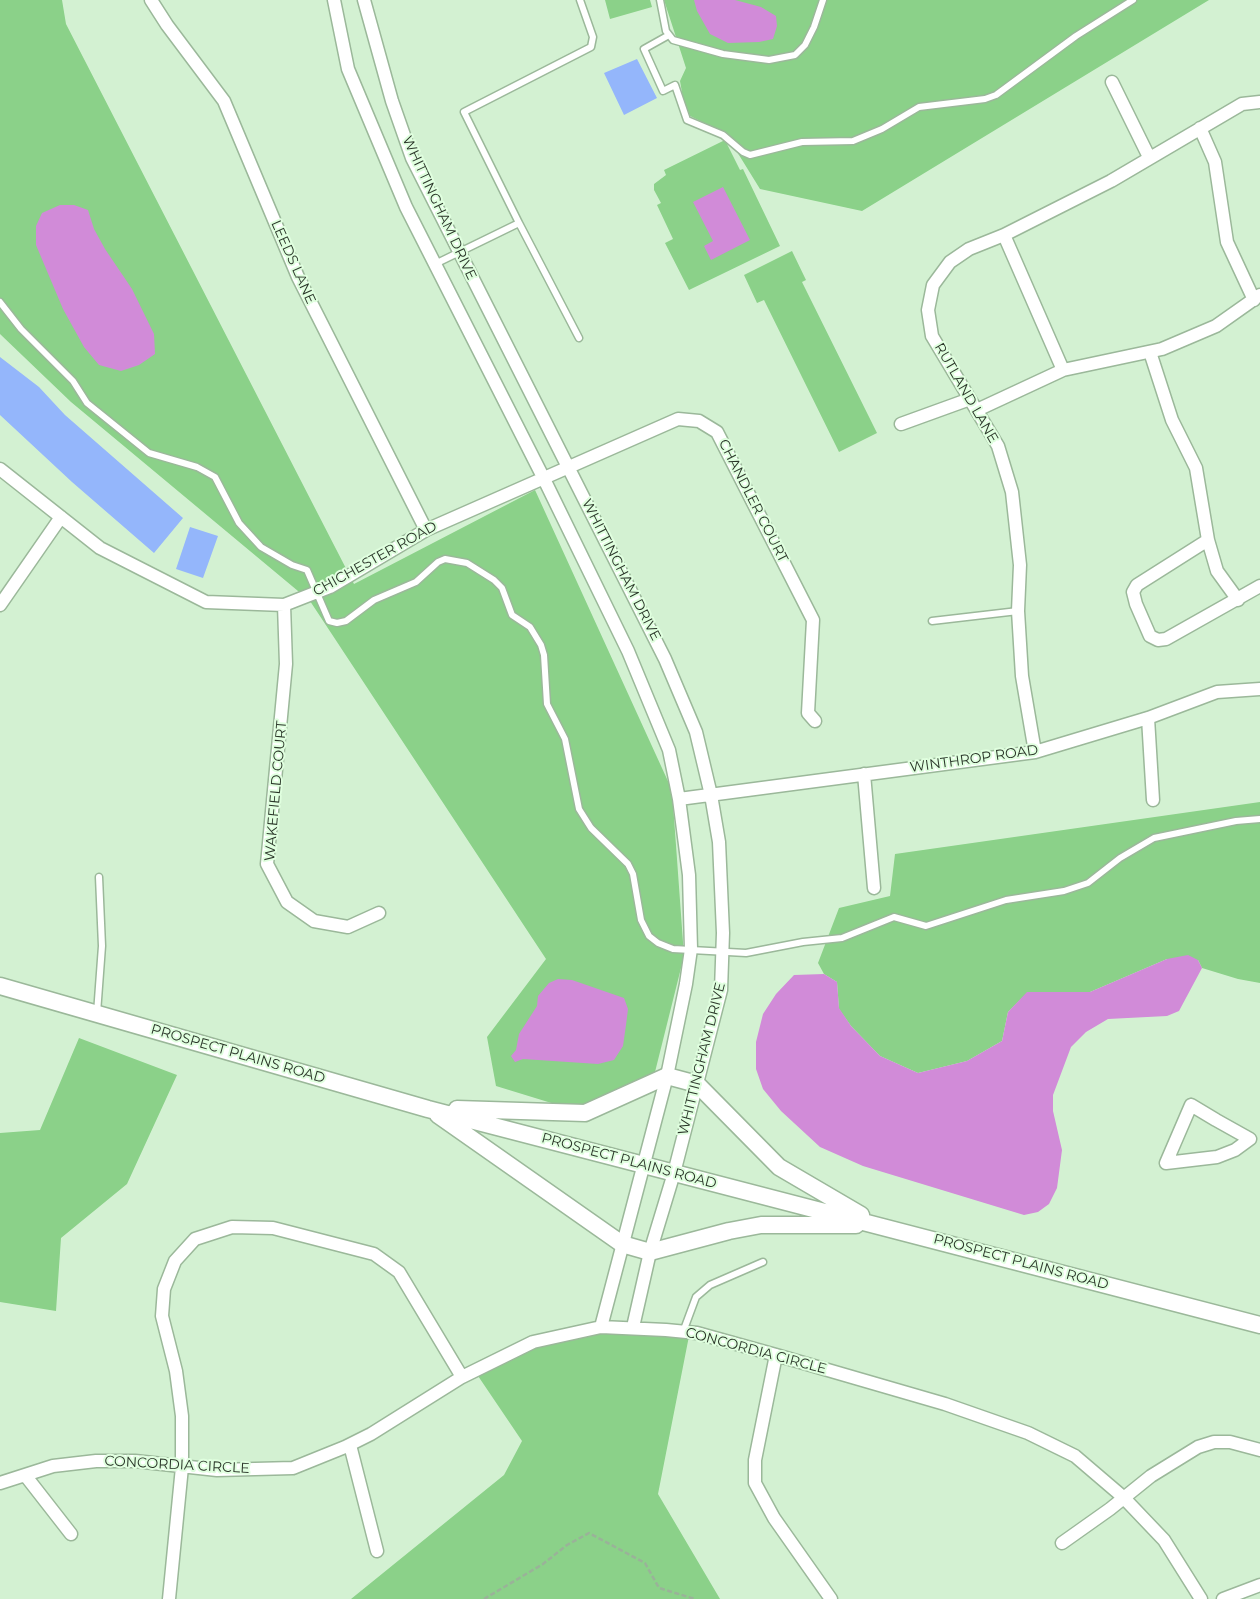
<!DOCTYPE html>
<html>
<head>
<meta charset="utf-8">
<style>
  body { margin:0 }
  canvas { display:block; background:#d3f1d2 }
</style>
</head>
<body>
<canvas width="1260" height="1599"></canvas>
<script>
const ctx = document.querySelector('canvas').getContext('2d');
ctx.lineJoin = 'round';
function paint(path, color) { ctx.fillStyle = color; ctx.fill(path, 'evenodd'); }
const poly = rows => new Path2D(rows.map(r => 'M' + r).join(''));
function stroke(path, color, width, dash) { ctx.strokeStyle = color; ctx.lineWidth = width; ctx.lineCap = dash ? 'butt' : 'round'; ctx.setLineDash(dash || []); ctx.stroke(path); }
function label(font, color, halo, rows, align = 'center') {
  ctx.font = font + ' Montserrat,sans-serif'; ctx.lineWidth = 4; ctx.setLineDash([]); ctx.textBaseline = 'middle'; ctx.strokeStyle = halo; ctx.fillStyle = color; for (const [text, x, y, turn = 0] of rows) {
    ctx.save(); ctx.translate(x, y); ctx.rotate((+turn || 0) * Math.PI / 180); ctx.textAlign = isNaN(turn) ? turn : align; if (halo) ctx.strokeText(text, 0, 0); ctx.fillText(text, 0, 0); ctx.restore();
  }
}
paint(poly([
  [0,0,62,0,66,24,354,584,535,490,672,790,684,956,652,1084,584,1113,496,1086,487,1037,546,959,310,601,71,402,0,334],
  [605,0,650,0,652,7,610,19],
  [664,0,1209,0,862,211,760,189,726,134,690,116,683,98,680,81,686,68],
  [725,140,740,170,743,169,780,246,689,290,665,243,673,239,657,205,661,203,654,190,654,184,666,175,664,170],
  [792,251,806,280,802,282,877,433,839,452,764,300,757,303,744,275],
  [1260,802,1260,983,1238,979,1202,968,1198,960,1167,959,1090,992,1028,992,1008,1012,1002,1041,967,1061,918,1073,880,1056,851,1026,839,1009,837,982,824,974,818,963,839,908,890,896,895,854],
  [79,1038,177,1075,127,1184,61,1238,56,1311,0,1302,0,1133,40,1130],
  [633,1327,689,1336,658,1494,720,1599,351,1599,504,1475,522,1441,474,1370,573,1334]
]), '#8bd189');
paint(poly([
  [694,0,735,0,761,7,776,16,777,26,773,39,759,42,728,43,710,34,697,11],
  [723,187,750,240,711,260,704,246,713,241,693,202],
  [60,205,74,205,88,210,94,229,105,249,132,289,154,334,155,354,139,365,121,371,99,365,84,347,63,309,36,245,36,226,42,213],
  [1188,955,1198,960,1202,968,1179,1011,1167,1016,1108,1019,1086,1032,1071,1047,1053,1095,1053,1111,1062,1150,1057,1188,1049,1204,1038,1212,1024,1215,863,1166,820,1147,781,1111,763,1089,756,1069,756,1042,763,1014,776,994,794,975,824,974,837,982,839,1008,851,1026,880,1056,918,1073,967,1061,1002,1041,1008,1012,1027,992,1090,992,1167,959],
  [558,979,572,980,624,998,628,1009,626,1025,623,1046,614,1060,598,1064,523,1059,515,1062,511,1056,516,1050,519,1034,537,1006,538,996,549,983]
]), '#d18bd8');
paint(poly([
  [637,59,657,98,624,115,604,73],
  [0,357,39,387,65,415,183,518,154,553,72,482,0,415],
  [190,527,218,536,203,578,176,569]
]), '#94b6fb');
const service = poly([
  [660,0,666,31,673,40,723,54,769,60,795,55,805,45,814,27,823,0],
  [669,35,644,49,663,91,675,85,687,120,723,135,743,152,750,155,802,142,853,141,882,129,919,107,985,99,996,95,1076,36,1133,0],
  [519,223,464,112,591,47,593,37,580,0],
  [435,264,519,223,579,338],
  [0,302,21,329,73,381,87,403,149,453,197,467,215,477,239,523,261,547,292,565,307,570,329,621,337,623,346,621,374,600,416,582,438,562,445,559,467,563,494,580,502,588,512,615,530,627,541,645,544,655,547,704,565,739,579,809,591,828,628,864,633,874,641,920,649,936,658,943,673,949,746,953,803,942,842,938,894,917,926,926,1006,900,1064,891,1088,883,1120,858,1154,838,1236,821,1260,819],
  [932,621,1018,611],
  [97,1013,102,946,99,877],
  [683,1332,696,1297,710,1285,763,1262]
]);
const minor = poly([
  [151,0,167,25,224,101,298,277,426,530],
  [334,0,348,69,406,207,544,479,628,651,669,750,679,799,689,875,691,949,686,984,667,1076,601,1327],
  [364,0,392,101,412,158,665,659,696,732,711,795,719,842,723,933,721,990,674,1173,650,1252,633,1327],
  [1112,82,1149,157],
  [1200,128,1215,162,1227,242,1254,300],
  [1004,235,1063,370],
  [1150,352,1172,420,1196,468,1208,540,1217,571,1238,600],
  [977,410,1063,370,1162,349,1216,326,1260,295],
  [901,424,970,399],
  [0,469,100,548,206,602,284,605,330,587,426,530,678,419,699,421,717,432,813,620,808,713,815,721],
  [1208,540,1137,585,1133,592,1136,604,1150,636,1158,640,1166,639,1260,586],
  [0,605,61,517],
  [284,605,286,664,267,864,287,902,314,921,348,927,379,913],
  [1148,718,1153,800],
  [1035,752,1022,676,1018,611,1020,565,1012,492,998,446,932,336,928,310,933,285,950,262,969,249,1004,235,1111,181,1242,104,1260,102],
  [864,774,874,888],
  [679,799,1035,752,1148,718,1217,692,1260,689],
  [1191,1105,1216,1120,1250,1139,1235,1150,1217,1157,1166,1163,1191,1105],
  [776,1355,755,1460,755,1483,774,1518,831,1599],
  [350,1445,377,1551],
  [25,1475,71,1534],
  [0,1483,53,1466,96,1461,135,1461,217,1470,293,1468,345,1447,371,1434,462,1377,533,1342,601,1327,666,1330,697,1333,776,1355,945,1404,1028,1433,1075,1456,1123,1497,1164,1540,1201,1599],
  [1062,1543,1110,1509,1151,1476,1198,1447,1214,1442,1230,1442,1260,1450],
  [169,1599,182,1467,182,1416,176,1371,162,1316,164,1289,175,1261,195,1239,232,1227,273,1228,374,1254,399,1272,462,1377],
  [1223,1599,1260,1585]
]);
const tertiary = poly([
  [0,986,428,1109,1260,1325],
  [457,1109,585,1113,667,1076,697,1084,779,1167,861,1215],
  [438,1115,622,1244,650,1252,729,1231,761,1225,856,1225]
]);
stroke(service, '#9bb89a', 9);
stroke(minor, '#9bb89a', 15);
stroke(tertiary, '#9bb89a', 19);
stroke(poly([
  [484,1599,543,1564,567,1545,589,1533,645,1563,659,1588,695,1599]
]), '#9ab299', 2.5, [5, 2.5]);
stroke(service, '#fff', 6);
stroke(minor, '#fff', 12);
stroke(tertiary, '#fff', 16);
label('14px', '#2a3629', '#e0ffdf', [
  ["WHITTINGHAM DRIVE",439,208,65],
  ["LEEDS LANE",293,262,66],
  ["RUTLAND LANE",966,393,60],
  ["CHANDLER COURT",753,501,63],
  ["CHICHESTER ROAD",375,559,-29],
  ["WHITTINGHAM DRIVE",621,570,63],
  ["WINTHROP ROAD",974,759,-8],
  ["WAKEFIELD COURT",276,791,-85],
  ["PROSPECT PLAINS ROAD",238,1054,16],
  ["WHITTINGHAM DRIVE",702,1059,-76],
  ["PROSPECT PLAINS ROAD",629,1161,15],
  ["PROSPECT PLAINS ROAD",1021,1262,15],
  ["CONCORDIA CIRCLE",756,1351,15],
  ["CONCORDIA CIRCLE",177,1465,3]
]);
</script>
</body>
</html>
